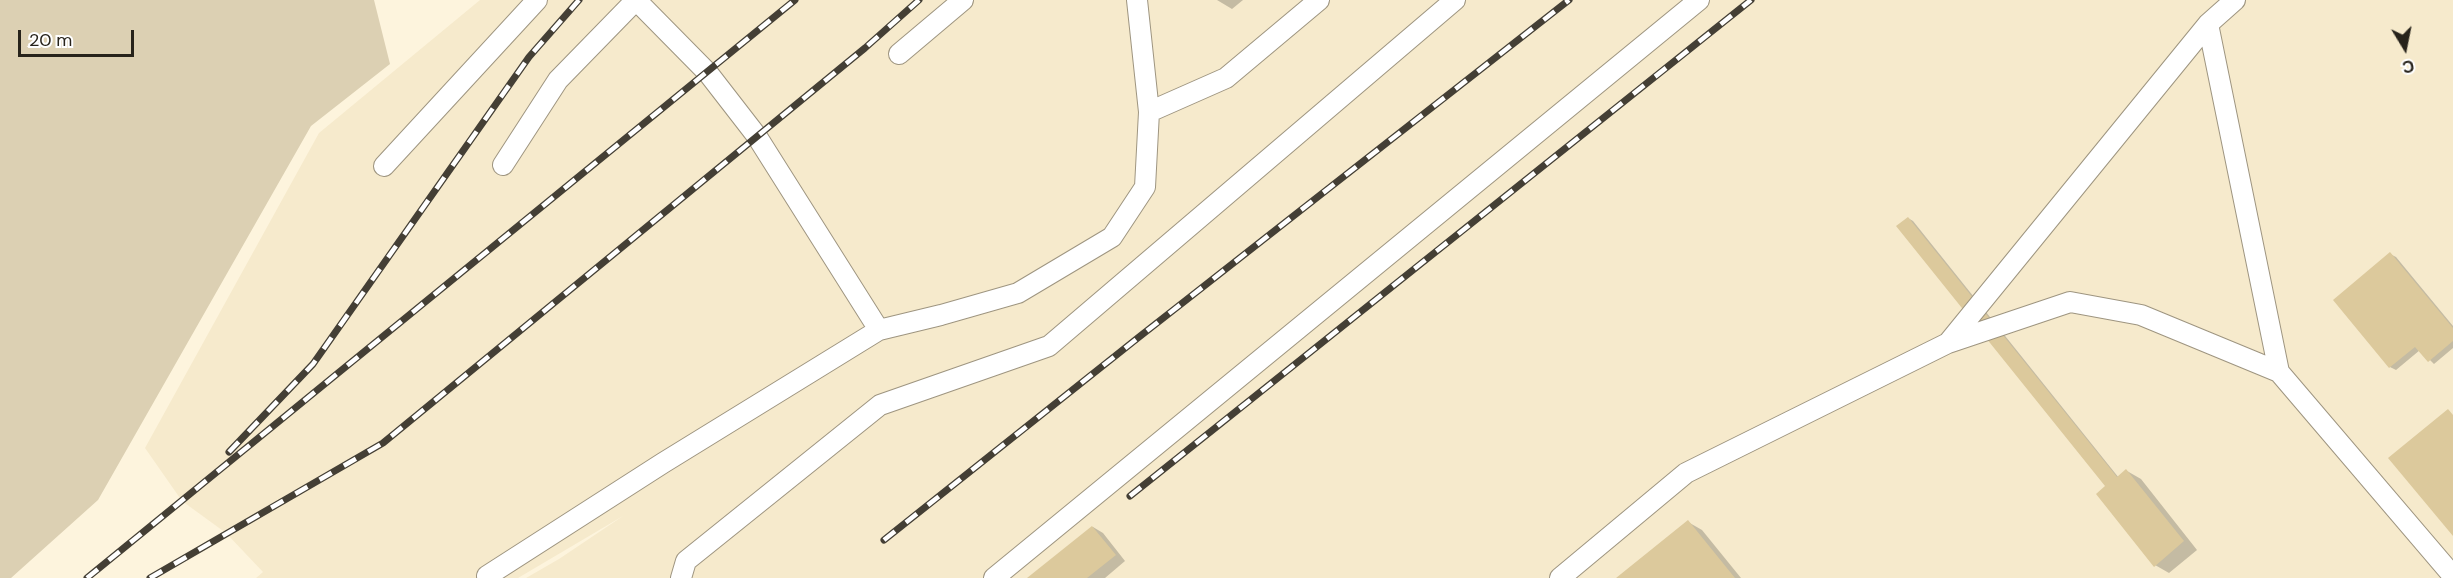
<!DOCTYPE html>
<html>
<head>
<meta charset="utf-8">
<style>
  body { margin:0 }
  #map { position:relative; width:2453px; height:578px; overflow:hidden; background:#fdf4dd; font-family:"DM Sans",sans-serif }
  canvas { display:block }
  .north { position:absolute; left:2375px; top:18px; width:60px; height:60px; -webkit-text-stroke:4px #fff; paint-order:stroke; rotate:170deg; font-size:16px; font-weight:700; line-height:24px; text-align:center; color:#27231b }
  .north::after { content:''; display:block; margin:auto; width:21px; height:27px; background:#27231b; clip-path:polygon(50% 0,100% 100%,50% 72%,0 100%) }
  .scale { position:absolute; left:18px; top:30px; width:116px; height:27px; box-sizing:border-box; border:3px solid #27231b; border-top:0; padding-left:8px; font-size:18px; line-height:21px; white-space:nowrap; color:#27231b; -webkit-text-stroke:4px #fff; paint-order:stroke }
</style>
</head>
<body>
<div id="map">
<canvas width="2453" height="578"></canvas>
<div class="north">С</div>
<div class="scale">20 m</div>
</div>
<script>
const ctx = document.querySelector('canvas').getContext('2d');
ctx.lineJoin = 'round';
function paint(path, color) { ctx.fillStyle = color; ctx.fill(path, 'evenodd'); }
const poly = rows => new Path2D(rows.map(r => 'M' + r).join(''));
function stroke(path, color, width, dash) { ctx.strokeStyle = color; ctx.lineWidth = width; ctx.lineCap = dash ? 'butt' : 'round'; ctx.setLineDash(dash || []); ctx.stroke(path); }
paint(poly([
  [480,0,2453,0,2453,578,526,578,559,559,623,516,518,578,256,578,263,572,226,533,182,501,145,448,319,133]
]), '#f6eacc');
paint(poly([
  [0,0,374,0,390,64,311,126,98,500,11,578,0,578]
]), '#dcd0b3');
paint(poly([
  [1217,0,1243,0,1232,9],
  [1908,218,1913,221,2119,478,2127,471,2141,479,2197,550,2169,573,2155,565,2108,486],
  [2390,254,2396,257,2453,326,2453,348,2434,364,2420,350,2396,370,2390,367,2335,301],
  [1688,522,1702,530,1741,578,1619,578],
  [1093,527,1103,533,1125,561,1105,578,1029,578]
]), '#0003');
paint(poly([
  [1908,217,2117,477,2126,469,2184,541,2154,567,2096,494,2105,486,1896,226],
  [2390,252,2453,328,2453,341,2428,362,2415,347,2389,368,2333,300],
  [2448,409,2453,415,2453,536,2388,458],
  [1688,520,1735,578,1616,578],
  [1092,526,1116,555,1087,578,1027,578]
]), '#dcc99c');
const lane = poly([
  [636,0,708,73,756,135,879,330,941,315,1018,293,1112,237,1145,187,1149,112,1137,0],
  [2208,24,2279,372,2453,576],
  [899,54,963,0],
  [1149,112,1226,78,1319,0],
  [503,165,558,80,635,1],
  [384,166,537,0],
  [1948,343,2070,302,2141,315,2279,372],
  [487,576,663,463,879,330],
  [681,578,686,561,880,405,1049,346,1455,0],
  [994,578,1699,0],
  [1560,578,1686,473,1948,343,2208,24,2235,0]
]);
stroke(lane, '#9e9580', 22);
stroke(lane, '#fff', 20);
const rail = poly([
  [229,452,313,364,529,57,579,0],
  [1130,496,1751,0],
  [884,540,1139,337,1569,0],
  [87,578,795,0],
  [150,578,383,443,865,48,919,0]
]);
stroke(rail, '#443f35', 7);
stroke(rail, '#fff', 4.5, [14]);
</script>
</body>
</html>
